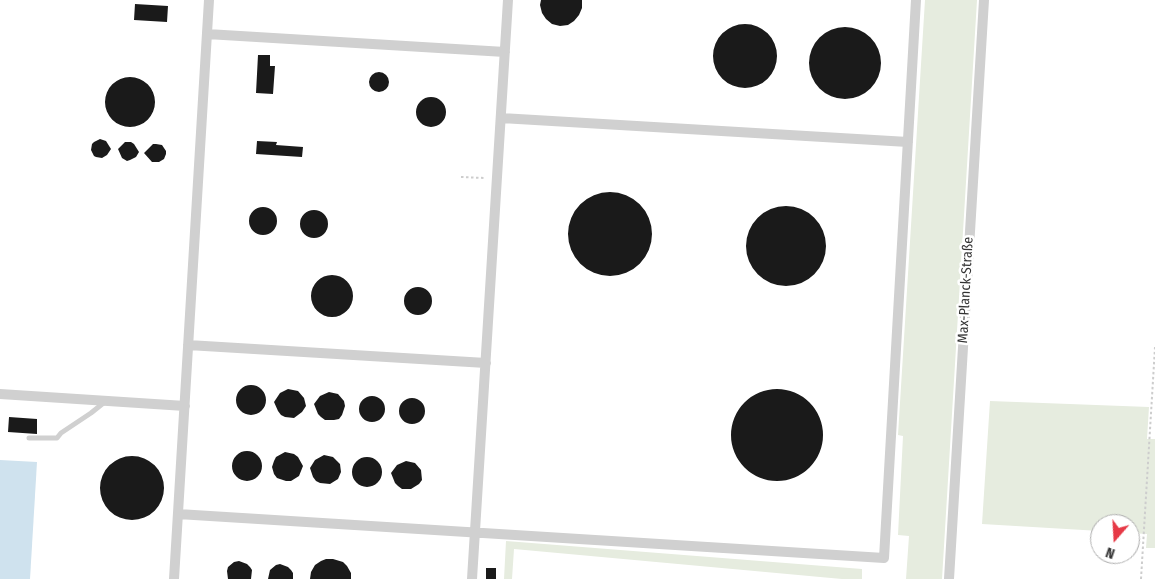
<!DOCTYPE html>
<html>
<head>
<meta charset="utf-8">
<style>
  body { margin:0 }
  #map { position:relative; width:1155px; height:579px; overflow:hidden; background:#fff; font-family:"Fira Sans Condensed",sans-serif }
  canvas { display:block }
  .north { position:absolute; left:1090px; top:514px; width:50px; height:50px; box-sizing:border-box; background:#fff; border:1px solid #adadad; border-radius:50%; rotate:199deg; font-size:14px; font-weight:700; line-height:20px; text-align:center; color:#333 }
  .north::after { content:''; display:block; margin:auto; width:18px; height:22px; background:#e63946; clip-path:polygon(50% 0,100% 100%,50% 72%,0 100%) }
</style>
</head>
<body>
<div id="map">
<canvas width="1155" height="579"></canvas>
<div class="north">N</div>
</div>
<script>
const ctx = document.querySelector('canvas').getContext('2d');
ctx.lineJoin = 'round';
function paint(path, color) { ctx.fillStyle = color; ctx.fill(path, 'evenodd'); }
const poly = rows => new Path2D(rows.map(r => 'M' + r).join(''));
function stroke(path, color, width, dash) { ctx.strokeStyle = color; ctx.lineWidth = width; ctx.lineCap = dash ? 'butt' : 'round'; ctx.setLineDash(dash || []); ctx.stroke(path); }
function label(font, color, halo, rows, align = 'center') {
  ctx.font = font + ' "Fira Sans Condensed",sans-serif'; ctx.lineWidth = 5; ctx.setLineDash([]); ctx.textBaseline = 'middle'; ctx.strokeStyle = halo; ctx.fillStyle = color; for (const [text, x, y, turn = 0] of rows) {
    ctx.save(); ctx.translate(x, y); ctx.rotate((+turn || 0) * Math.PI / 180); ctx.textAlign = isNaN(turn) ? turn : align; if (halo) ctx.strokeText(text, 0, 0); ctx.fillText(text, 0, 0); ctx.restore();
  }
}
paint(poly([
  [925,0,977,0,942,579,906,579,909,536,898,535,903,436,898,435],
  [990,401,1149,407,1147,439,1155,439,1155,548,1146,548,1147,534,1130,533,1130,524,1100,524,1100,531,982,524],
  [506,541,862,569,862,579,842,579,514,549,512,579,504,579]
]), '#e6ecdf');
paint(poly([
  [0,460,37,462,30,579,0,579]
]), '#cfe2ee');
paint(poly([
  [541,0,582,0,582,8,579,15,574,21,568,25,560,26,552,24,546,19,542,13,540,5],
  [135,4,168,6,167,22,134,20],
  '713 56a32 32 0 1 1 64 0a32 32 0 1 1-64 0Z',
  '809 63a36 36 0 1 1 72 0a36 36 0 1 1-72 0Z',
  [258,55,270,55,270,66,275,66,273,94,256,93],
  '369 82a10 10 0 1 1 20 0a10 10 0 1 1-20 0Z',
  '105 102a25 25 0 1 1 50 0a25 25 0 1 1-50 0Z',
  '416 112a15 15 0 1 1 30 0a15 15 0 1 1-30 0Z',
  [100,139,106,141,111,149,107,155,102,158,96,157,94,156,91,150,92,144,94,142],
  [257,141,277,142,276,145,303,147,302,157,256,154],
  [125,142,131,142,134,144,139,152,136,157,130,160,127,161,122,158,118,149],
  [153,144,156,144,162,145,166,151,166,154,164,159,159,162,152,162,144,153],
  '568 234a42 42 0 1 1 84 0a42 42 0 1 1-84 0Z',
  '746 246a40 40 0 1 1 80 0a40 40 0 1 1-80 0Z',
  '249 221a14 14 0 1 1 28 0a14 14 0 1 1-28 0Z',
  '300 224a14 14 0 1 1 28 0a14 14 0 1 1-28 0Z',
  '311 296a21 21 0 1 1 42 0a21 21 0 1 1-42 0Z',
  '404 301a14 14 0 1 1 28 0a14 14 0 1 1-28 0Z',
  '236 400a15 15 0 1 1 30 0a15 15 0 1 1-30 0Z',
  '731 435a46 46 0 1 1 92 0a46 46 0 1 1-92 0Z',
  [288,389,298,391,304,398,306,406,302,412,294,418,285,417,281,415,278,411,274,402,280,393],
  [329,392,338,394,344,401,345,406,342,415,339,419,334,420,325,420,321,417,318,414,314,404,320,396],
  '359 409a13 13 0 1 1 26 0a13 13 0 1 1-26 0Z',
  '399 411a13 13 0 1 1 26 0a13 13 0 1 1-26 0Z',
  [9,417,37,419,37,434,8,432],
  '232 466a15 15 0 1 1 30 0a15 15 0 1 1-30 0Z',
  [285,452,294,454,298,457,303,466,299,476,291,481,286,481,277,478,274,474,272,467,274,461,276,457],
  [324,455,333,457,340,464,341,472,338,479,330,484,320,483,316,481,313,477,310,468,315,460],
  '100 488a32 32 0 1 1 64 0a32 32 0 1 1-64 0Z',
  '352 472a15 15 0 1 1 30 0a15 15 0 1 1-30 0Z',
  [406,461,415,463,421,470,422,480,419,484,411,489,402,489,398,486,395,483,391,473,397,465],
  [326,559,333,559,343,562,347,566,351,573,351,579,310,579,311,572,315,565,321,561],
  [239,561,247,564,250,567,252,570,251,579,228,579,227,571,228,567,234,562],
  [280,564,288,567,291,570,293,573,293,579,268,579,270,570,276,565],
  [486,568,496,568,496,579,486,579]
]), '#1a1a1a');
stroke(poly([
  [461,177,484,178],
  [1141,579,1155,347]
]), '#cdcdcd', 2, [2.5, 2.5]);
stroke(poly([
  [29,438,57,438,61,433,91,413,106,401]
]), '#d0d0d0', 5);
stroke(poly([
  [207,34,505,52],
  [501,118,908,142],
  [188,345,486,363],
  [0,394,185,406],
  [178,514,884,558,916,0],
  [174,579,209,0],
  [472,579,508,0],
  [949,579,984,0]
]), '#d0d0d0', 10);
label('14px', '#333', '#fff', [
  ["Max-Planck-Straße",966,290,-87]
]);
</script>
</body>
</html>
